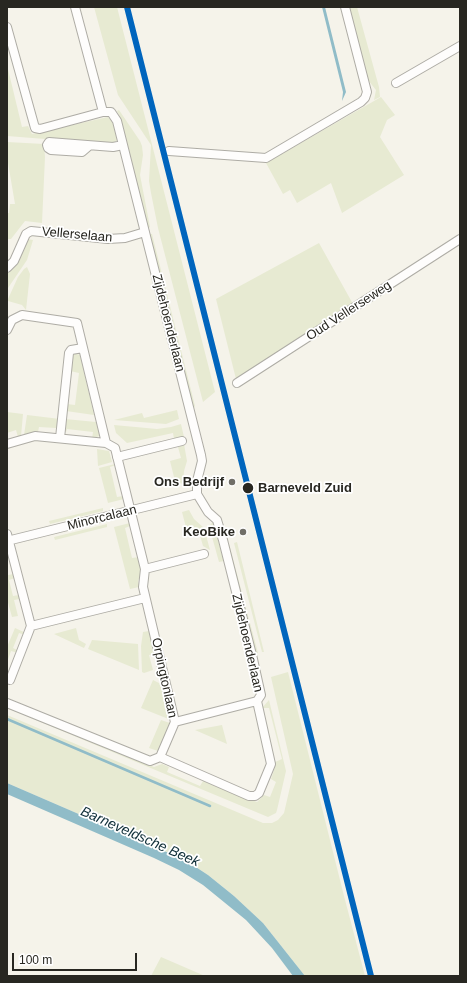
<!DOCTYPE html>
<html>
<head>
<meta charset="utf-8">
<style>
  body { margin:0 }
  #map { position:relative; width:467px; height:983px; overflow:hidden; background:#f5f3ea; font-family:Helvetica,sans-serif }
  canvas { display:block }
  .frame { position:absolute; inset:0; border:8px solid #282721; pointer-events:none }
  .scale { position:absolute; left:12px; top:953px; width:125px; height:18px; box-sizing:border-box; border:2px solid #282721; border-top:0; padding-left:5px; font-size:12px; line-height:14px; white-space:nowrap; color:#282721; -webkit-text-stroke:3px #fff; paint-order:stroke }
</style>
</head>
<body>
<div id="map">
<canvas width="467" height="983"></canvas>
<div class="frame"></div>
<div class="scale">100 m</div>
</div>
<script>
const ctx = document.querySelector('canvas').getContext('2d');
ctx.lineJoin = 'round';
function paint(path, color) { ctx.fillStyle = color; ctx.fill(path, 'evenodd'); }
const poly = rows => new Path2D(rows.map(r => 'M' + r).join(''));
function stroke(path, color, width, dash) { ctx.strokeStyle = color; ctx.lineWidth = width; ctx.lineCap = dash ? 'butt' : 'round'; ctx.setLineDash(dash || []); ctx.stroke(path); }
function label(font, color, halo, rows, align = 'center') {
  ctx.font = font + ' Helvetica,sans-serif'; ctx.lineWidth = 3.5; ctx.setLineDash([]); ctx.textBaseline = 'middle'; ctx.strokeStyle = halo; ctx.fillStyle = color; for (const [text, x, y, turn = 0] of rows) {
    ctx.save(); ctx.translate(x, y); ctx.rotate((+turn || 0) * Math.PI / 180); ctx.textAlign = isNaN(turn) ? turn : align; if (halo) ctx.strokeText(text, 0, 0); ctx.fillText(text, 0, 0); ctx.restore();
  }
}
paint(poly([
  [94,7,117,7,215,392,203,402,158,228,151,193,149,181,151,145,118,95],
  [349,7,357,7,379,87,380,97,374,100,376,90,368,80],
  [7,65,22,127,28,126,32,134,108,117,112,121,118,140,111,144,96,143,7,136],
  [381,97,395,115,387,120,380,137,404,175,342,213,331,183,297,203,290,190,283,194,266,163],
  [119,110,140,141,142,146,143,155,140,175,150,227,148,229,119,115,117,111],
  [7,142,44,144,45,157,42,223,25,221,11,239,7,239,7,213,9,213,10,204,15,204,7,157],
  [149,234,152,234,195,406,193,410],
  [27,239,33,240,27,260,8,288,7,274,16,265],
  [319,243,353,304,236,379,216,299],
  [27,267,30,274,26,310,22,305,8,301,8,299,18,277,24,269],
  [74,353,80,355,94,415,66,411,67,404,75,405,79,373,70,371],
  [177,410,179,419,166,424,114,420,142,413,144,418],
  [7,412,23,414,21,436,18,437,16,430,7,433],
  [27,415,60,419,59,431,56,430,56,428,39,427,38,432,24,435],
  [65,419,96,422,98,430,100,431,99,436,92,439,93,432,67,429,66,432,64,431],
  [181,424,184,437,174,439,173,433,127,443,116,433,114,425,157,429,171,427],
  [184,444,187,461,184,471,183,483,176,485,170,461,181,458,178,447],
  [97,449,109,451,112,462,98,466],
  [115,464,116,465,110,467,117,497,123,496,124,499,108,503,99,468],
  [103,508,103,511,50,524,49,521],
  [189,510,194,519,204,528,210,550,203,546,199,532,188,535,182,512],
  [213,522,224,561,219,562,209,526],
  [130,523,130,526,125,528,132,558,139,557,142,572,138,581,139,587,130,589,114,527],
  [107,524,107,527,55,540,54,537],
  [237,542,264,652,262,652,234,543],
  [227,544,229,544,258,653,255,654],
  [7,573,8,575,14,574,15,578,9,580,13,596,19,595,20,599,14,600,18,616,12,617,7,599],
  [15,628,26,633,25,635,19,633,13,648,19,651,18,653,11,651,7,662,7,647],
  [76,628,79,640,86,644,84,648,54,634],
  [149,631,155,654,149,655,153,670,144,673,142,672,141,646,143,632],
  [92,640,138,644,139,670,88,649],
  [288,672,344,896,365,976,305,976,263,923,234,896,208,875,185,860,7,783,7,715,263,823,272,823,278,820,284,813,293,774,271,677],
  [153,680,163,685,171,720,141,708],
  [269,700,286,771,277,810,276,813,268,817,7,708,7,707,154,767,162,764,169,767,167,772,200,786,203,781,257,802,264,795,270,797,276,782,271,779,275,767,275,762,282,759,269,708,262,708],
  [161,720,170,723,158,751,149,748],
  [222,725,227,744,195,730],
  [161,957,205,976,151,976]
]), '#e7ead2');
paint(poly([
  [322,7,325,7,346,92,342,101,343,92],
  [7,783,185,860,208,875,234,896,263,923,305,976,293,976,272,948,246,920,203,885,179,870,154,858,7,794]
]), '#90bcc8');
stroke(poly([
  [7,719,210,806]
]), '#90bcc8', 2.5);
const minor = poly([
  [7,27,35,128,40,129,103,112],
  [396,83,460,46],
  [89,146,82,152,51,150,48,148,47,145,49,142,113,147,123,145],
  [169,151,266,158,361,102,365,98,367,92,345,7],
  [7,268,14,261,26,234,31,231,108,239,125,238,145,232],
  [7,330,12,320,22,315,77,323,106,443],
  [237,383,460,239],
  [60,438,69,353,71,350,83,348],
  [7,444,35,436,106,443,115,448,145,569,143,587,175,722,160,757],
  [117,457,182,441],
  [7,534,31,626,10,680],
  [7,541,197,494],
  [145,569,204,554],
  [31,626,145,598],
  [7,703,150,761,160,757,249,796,255,796,259,793,271,764,257,701,261,695,253,659,223,540,217,520,208,512,197,494,197,481,202,461,201,455,117,121,111,112,103,112,75,7],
  [175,722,257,701]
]);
stroke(minor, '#aeaca5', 10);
stroke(minor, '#fefdfc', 8);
stroke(poly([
  [127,7,371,976]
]), '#0065bd', 6);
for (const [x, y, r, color] of [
  [232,482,4,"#706e67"],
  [248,488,6,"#282721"],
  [243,532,4,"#706e67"]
]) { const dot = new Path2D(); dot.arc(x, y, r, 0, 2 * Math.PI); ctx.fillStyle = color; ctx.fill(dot); stroke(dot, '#fff', 1.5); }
label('13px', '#282721', '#fff', [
  ["Vellerselaan",77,235,5],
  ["Oud Vellerseweg",349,311,-33],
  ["Zijdehoenderlaan",168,323,76],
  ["Minorcalaan",102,518,-14],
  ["Zijdehoenderlaan",247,643,77],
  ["Orpingtonlaan",164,678,78]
]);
label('bold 13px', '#282721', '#fff', [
  ["Ons Bedrijf",224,482],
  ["KeoBike",235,532]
], 'right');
label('bold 13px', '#282721', '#fff', [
  ["Barneveld Zuid",258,488]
], 'left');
label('italic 14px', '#102f39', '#fff', [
  ["Barneveldsche Beek",140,837,24]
]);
</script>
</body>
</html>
